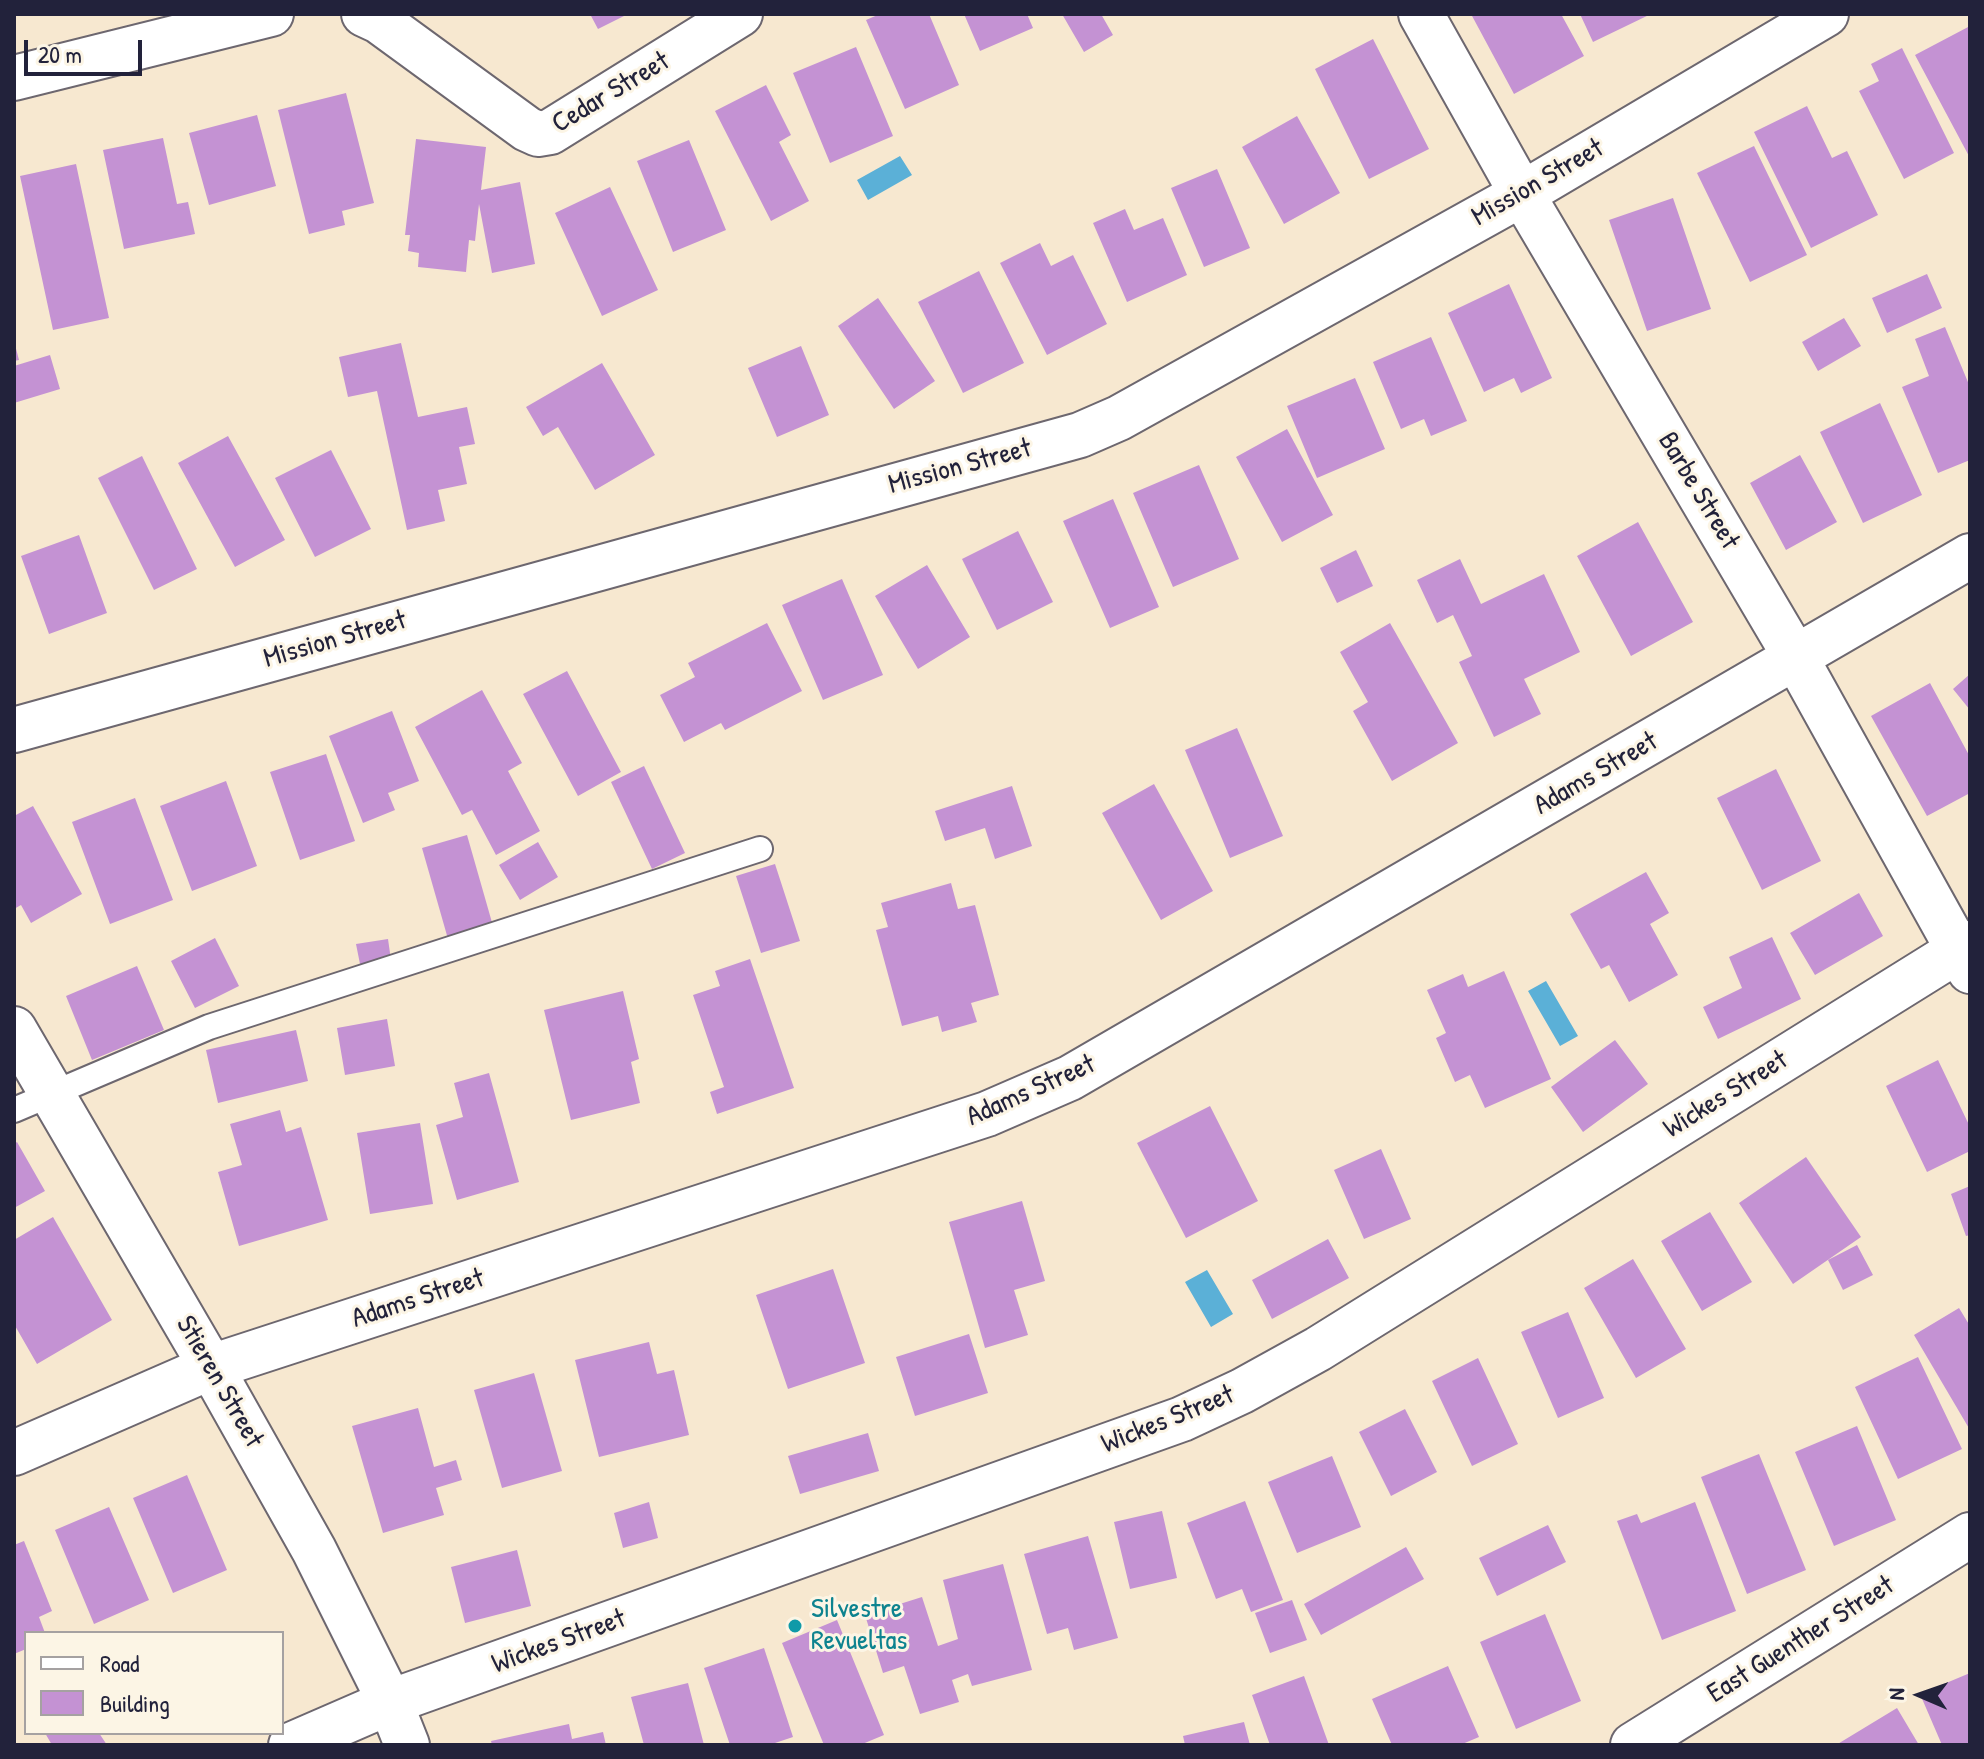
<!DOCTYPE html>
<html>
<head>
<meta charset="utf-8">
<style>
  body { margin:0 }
  #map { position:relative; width:1984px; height:1759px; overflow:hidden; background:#f7e8d0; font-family:"Patrick Hand",sans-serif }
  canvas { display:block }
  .frame { position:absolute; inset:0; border:16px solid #22223b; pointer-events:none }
  .legend { position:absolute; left:24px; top:1631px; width:260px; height:104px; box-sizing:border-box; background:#fcf5e5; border:2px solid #a5a1a1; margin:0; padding:10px 14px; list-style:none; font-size:24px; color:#22223b }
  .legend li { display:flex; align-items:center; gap:16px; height:40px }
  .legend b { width:40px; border:2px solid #a5a1a1 }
  .north { position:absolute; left:1880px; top:1655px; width:80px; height:80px; -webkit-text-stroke:6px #fcf5e5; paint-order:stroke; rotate:272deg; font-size:22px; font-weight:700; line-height:32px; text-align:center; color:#22223b }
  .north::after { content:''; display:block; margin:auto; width:28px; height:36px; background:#22223b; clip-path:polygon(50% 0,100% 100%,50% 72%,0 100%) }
  .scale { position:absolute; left:24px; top:40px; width:118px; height:36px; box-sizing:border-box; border:4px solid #22223b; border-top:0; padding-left:10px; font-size:24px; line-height:28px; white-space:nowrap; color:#22223b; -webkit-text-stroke:6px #fcf5e5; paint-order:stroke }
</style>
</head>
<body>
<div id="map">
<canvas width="1984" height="1759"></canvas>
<div class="frame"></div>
<ul class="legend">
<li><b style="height:10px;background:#fff"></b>Road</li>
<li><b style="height:22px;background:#c492d3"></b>Building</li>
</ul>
<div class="north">N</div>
<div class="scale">20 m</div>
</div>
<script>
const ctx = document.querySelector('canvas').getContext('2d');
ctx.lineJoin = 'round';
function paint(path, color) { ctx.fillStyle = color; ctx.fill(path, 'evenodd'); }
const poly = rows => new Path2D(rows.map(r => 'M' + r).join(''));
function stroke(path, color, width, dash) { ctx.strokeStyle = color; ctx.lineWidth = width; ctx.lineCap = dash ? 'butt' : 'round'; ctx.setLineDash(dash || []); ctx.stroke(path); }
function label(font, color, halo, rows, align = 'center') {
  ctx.font = font + ' "Patrick Hand",sans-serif'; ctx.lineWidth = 6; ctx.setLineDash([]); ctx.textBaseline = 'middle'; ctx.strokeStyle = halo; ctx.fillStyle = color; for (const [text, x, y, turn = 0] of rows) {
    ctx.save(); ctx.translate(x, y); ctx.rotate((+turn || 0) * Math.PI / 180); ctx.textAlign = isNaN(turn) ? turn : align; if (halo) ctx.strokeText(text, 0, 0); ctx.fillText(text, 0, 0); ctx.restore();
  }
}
paint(poly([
  [900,156,912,175,868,200,857,180],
  [1546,981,1578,1036,1560,1046,1528,991],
  [1207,1270,1233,1314,1211,1327,1185,1282]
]), '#5bb0d7');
paint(poly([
  [590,14,628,14,598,29],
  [880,14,929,14,959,85,905,109,866,20],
  [964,14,1027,14,1033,28,980,51],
  [1062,14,1101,14,1113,35,1084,52],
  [1471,14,1561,14,1584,56,1514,94],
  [1580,14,1651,14,1593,42],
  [1970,26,1970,158,1915,55],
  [1373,39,1429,149,1369,179,1315,69],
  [856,47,893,136,830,163,793,73],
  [1902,48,1954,153,1904,179,1859,91,1879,81,1871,64],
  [766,85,791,135,779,142,809,201,771,221,715,111],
  [346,93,374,203,342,211,345,225,309,234,278,110],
  [1807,106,1832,158,1847,151,1878,215,1811,248,1754,132],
  [257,115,276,186,209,205,189,133],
  [1297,116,1340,193,1284,224,1242,147],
  [163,138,177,204,188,202,195,234,124,249,103,150],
  [416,139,486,147,481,190,520,182,535,264,492,273,479,204,475,241,469,240,466,272,418,267,419,253,408,251,410,235,405,235],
  [689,140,726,230,673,252,637,161],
  [1754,146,1807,255,1750,282,1697,173],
  [76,164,109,318,53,330,20,176],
  [1217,169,1250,248,1204,267,1171,188],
  [610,187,658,290,602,316,555,213],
  [1673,198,1711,309,1647,331,1609,220],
  [1125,209,1134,230,1163,218,1187,275,1127,302,1093,223],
  [1040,243,1051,266,1073,255,1107,324,1047,355,1000,263],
  [979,271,1024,363,963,393,918,302],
  [1927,274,1942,308,1887,333,1872,298],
  [1509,284,1552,378,1521,393,1514,378,1484,392,1448,313],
  [878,298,935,381,894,409,838,326],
  [1844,318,1861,346,1818,371,1802,342],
  [1945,327,1970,387,1970,460,1938,473,1902,387,1929,376,1915,339],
  [1431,337,1467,421,1431,436,1424,419,1401,429,1373,362],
  [14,341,19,360,14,361],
  [401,343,418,417,467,407,475,444,459,447,467,484,438,490,445,521,407,530,377,391,348,397,339,357],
  [801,346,829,415,777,437,748,368],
  [50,355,60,389,14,403,14,366],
  [602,363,655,455,595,490,558,427,543,436,526,407],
  [1355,378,1385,449,1317,478,1287,406],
  [1880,403,1922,495,1863,523,1820,432],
  [1287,429,1333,515,1282,542,1236,457],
  [228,436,285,540,235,567,178,463],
  [331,450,371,529,315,557,275,478],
  [1800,455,1837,522,1786,550,1750,483],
  [142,456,197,569,154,590,98,478],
  [1199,465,1239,559,1173,587,1133,493],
  [1113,499,1159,607,1110,628,1063,521],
  [1638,522,1693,622,1631,656,1577,556],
  [1018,531,1053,602,997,630,962,559],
  [79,535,107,613,49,634,21,556],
  [1356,550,1373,586,1337,603,1320,568],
  [1460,559,1481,604,1544,574,1580,652,1524,679,1541,714,1494,737,1459,662,1472,656,1453,615,1437,623,1417,580],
  [927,565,970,637,918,669,875,596],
  [842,579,883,675,823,700,782,605],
  [767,623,802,691,725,730,721,723,684,742,660,695,695,677,688,663],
  [1390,623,1458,743,1392,781,1353,711,1368,702,1340,652],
  [567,671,621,772,578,796,523,694],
  [1970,674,1970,710,1953,689],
  [1930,683,1970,757,1970,793,1927,816,1871,716],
  [482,690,522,763,508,771,540,831,496,855,472,810,462,815,415,727],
  [392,711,419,781,388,793,395,810,363,823,329,736],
  [1237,728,1283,836,1230,858,1185,750],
  [326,754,355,841,300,860,270,772],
  [644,766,685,853,652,869,611,782],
  [1776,769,1821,861,1762,890,1717,798],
  [226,781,257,866,192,891,160,806],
  [1154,784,1213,891,1161,920,1102,813],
  [1012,786,1032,846,995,859,985,828,945,841,935,811],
  [135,798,173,900,110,924,72,822],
  [33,806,82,894,31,923,21,905,14,909,14,816],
  [467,835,493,926,448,939,422,848],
  [538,842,558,877,520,900,499,865],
  [775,864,800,941,761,953,736,876],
  [1646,872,1669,913,1650,924,1678,975,1629,1002,1609,965,1601,969,1570,914],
  [951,883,958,909,975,905,999,995,971,1003,977,1022,942,1032,938,1016,902,1026,876,930,888,927,881,903],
  [1859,893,1883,936,1815,975,1790,933],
  [1772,937,1801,999,1718,1039,1703,1007,1742,988,1729,957],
  [215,938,239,986,195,1008,171,961],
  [388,939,391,960,360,964,356,944],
  [750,959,794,1088,717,1114,710,1092,724,1087,693,995,720,986,715,971],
  [137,966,164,1030,92,1060,66,996],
  [1504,971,1551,1079,1485,1108,1470,1075,1455,1082,1436,1038,1446,1033,1427,990,1463,974,1468,987],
  [623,991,639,1059,631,1062,640,1103,571,1120,544,1010],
  [387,1019,395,1066,345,1075,337,1028],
  [296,1030,308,1081,218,1103,206,1050],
  [1615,1040,1648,1084,1583,1132,1551,1087],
  [1938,1060,1970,1127,1970,1151,1927,1172,1886,1086],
  [489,1073,519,1182,457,1200,436,1125,463,1117,454,1083],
  [1210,1106,1258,1201,1186,1238,1137,1143],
  [280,1110,286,1132,301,1127,328,1220,239,1246,218,1172,242,1165,230,1124],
  [420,1123,433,1204,370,1214,357,1133],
  [17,1142,45,1191,14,1208,14,1144],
  [1381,1149,1411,1219,1364,1239,1334,1170],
  [1806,1157,1861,1237,1793,1284,1739,1203],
  [1970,1186,1970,1235,1966,1236,1951,1194],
  [1022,1201,1045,1281,1014,1290,1028,1335,985,1348,949,1222],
  [1710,1212,1752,1282,1702,1311,1661,1241],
  [53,1217,112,1320,37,1364,14,1324,14,1240],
  [1328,1239,1349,1278,1272,1319,1252,1280],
  [1857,1245,1873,1275,1843,1290,1828,1260],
  [1633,1259,1686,1349,1636,1378,1584,1288],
  [833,1269,865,1363,788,1389,756,1295],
  [1959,1308,1970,1326,1970,1430,1914,1335],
  [1568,1312,1604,1398,1558,1418,1521,1332],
  [969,1334,988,1393,915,1416,896,1357],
  [649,1342,657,1374,674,1370,689,1435,599,1457,575,1360],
  [1918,1357,1962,1449,1898,1479,1855,1387],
  [1478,1358,1518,1444,1472,1466,1432,1381],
  [534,1373,562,1471,502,1488,474,1390],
  [418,1408,434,1467,456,1460,462,1480,436,1488,444,1515,383,1533,352,1426],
  [1405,1409,1437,1472,1391,1496,1359,1432],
  [1857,1426,1896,1520,1834,1546,1795,1452],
  [868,1433,879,1471,800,1494,788,1456],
  [1759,1454,1806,1570,1747,1594,1701,1477],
  [1332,1456,1361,1527,1297,1553,1268,1482],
  [187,1475,227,1570,173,1593,133,1498],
  [1245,1501,1283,1600,1251,1612,1242,1589,1216,1599,1187,1523],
  [649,1502,658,1538,623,1548,614,1513],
  [1695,1502,1736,1611,1662,1640,1617,1521,1637,1514,1641,1523],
  [109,1507,149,1600,94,1624,55,1530],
  [1162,1511,1177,1578,1130,1589,1114,1522],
  [1548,1525,1566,1562,1497,1596,1479,1558],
  [1088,1536,1118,1638,1074,1650,1068,1628,1047,1634,1024,1554],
  [24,1541,52,1611,39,1617,45,1633,26,1633,26,1649,14,1654,14,1545],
  [1406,1547,1424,1579,1321,1635,1304,1604],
  [517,1550,531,1606,465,1623,451,1567],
  [1003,1564,1032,1670,972,1686,968,1674,952,1680,959,1702,920,1714,904,1666,883,1673,865,1615,922,1597,938,1646,958,1639,943,1580],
  [1292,1600,1307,1640,1270,1653,1255,1613],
  [1545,1614,1581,1701,1516,1729,1480,1642],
  [837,1620,884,1735,860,1745,824,1745,782,1643],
  [764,1648,793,1737,769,1745,730,1745,704,1668],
  [1448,1666,1479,1737,1460,1745,1392,1745,1372,1699],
  [1970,1673,1970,1745,1942,1745,1920,1694],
  [1304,1676,1329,1745,1270,1745,1252,1695],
  [688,1683,704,1745,644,1745,631,1697],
  [1897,1708,1919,1745,1836,1745],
  [1244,1722,1250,1745,1185,1745,1183,1736],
  [569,1724,572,1739,603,1732,606,1745,492,1745,491,1741],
  [45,1733,99,1733,107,1745,52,1745]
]), '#c492d3');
const service = poly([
  [14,1110,209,1027,760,849]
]);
const minor = poly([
  [364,14,379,21,527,129,538,134,550,132,740,14],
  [1421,14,1522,194,1796,658,1970,971],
  [14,78,271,14],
  [14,730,1080,435,1119,418,1522,194,1826,14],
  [14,1029,211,1367,314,1550,390,1702,407,1745],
  [14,1453,211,1367,987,1114,1070,1078,1970,556],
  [291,1745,390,1702,1182,1419,1242,1391,1318,1349,1970,943],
  [1633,1745,1970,1535]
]);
stroke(service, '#6d676f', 28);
stroke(minor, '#6d676f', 48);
stroke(service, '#fff', 24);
stroke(minor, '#fff', 44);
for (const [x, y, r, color] of [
  [795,1626,8,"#0f9aa8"]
]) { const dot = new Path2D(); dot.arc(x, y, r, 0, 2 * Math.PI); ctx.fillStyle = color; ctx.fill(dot); stroke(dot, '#fcf5e5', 3); }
label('28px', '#22223b', '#fcf5e5', [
  ["Cedar Street",611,93,-31],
  ["Mission Street",1538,183,-30],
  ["Mission Street",960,467,-15],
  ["Barbe Street",1698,491,59],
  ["Mission Street",335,640,-16],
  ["Adams Street",1596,774,-30],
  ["Adams Street",1031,1091,-24],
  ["Wickes Street",1726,1095,-32],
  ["Adams Street",418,1299,-18],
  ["Stieren Street",219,1382,60],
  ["Wickes Street",1168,1420,-22],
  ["East Guenther Street",1801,1640,-32],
  ["Wickes Street",559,1642,-20]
]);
label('28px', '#0d838f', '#fcf5e5', [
  ["Silvestre",811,1610],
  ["Revueltas",811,1642]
], 'left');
</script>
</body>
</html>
